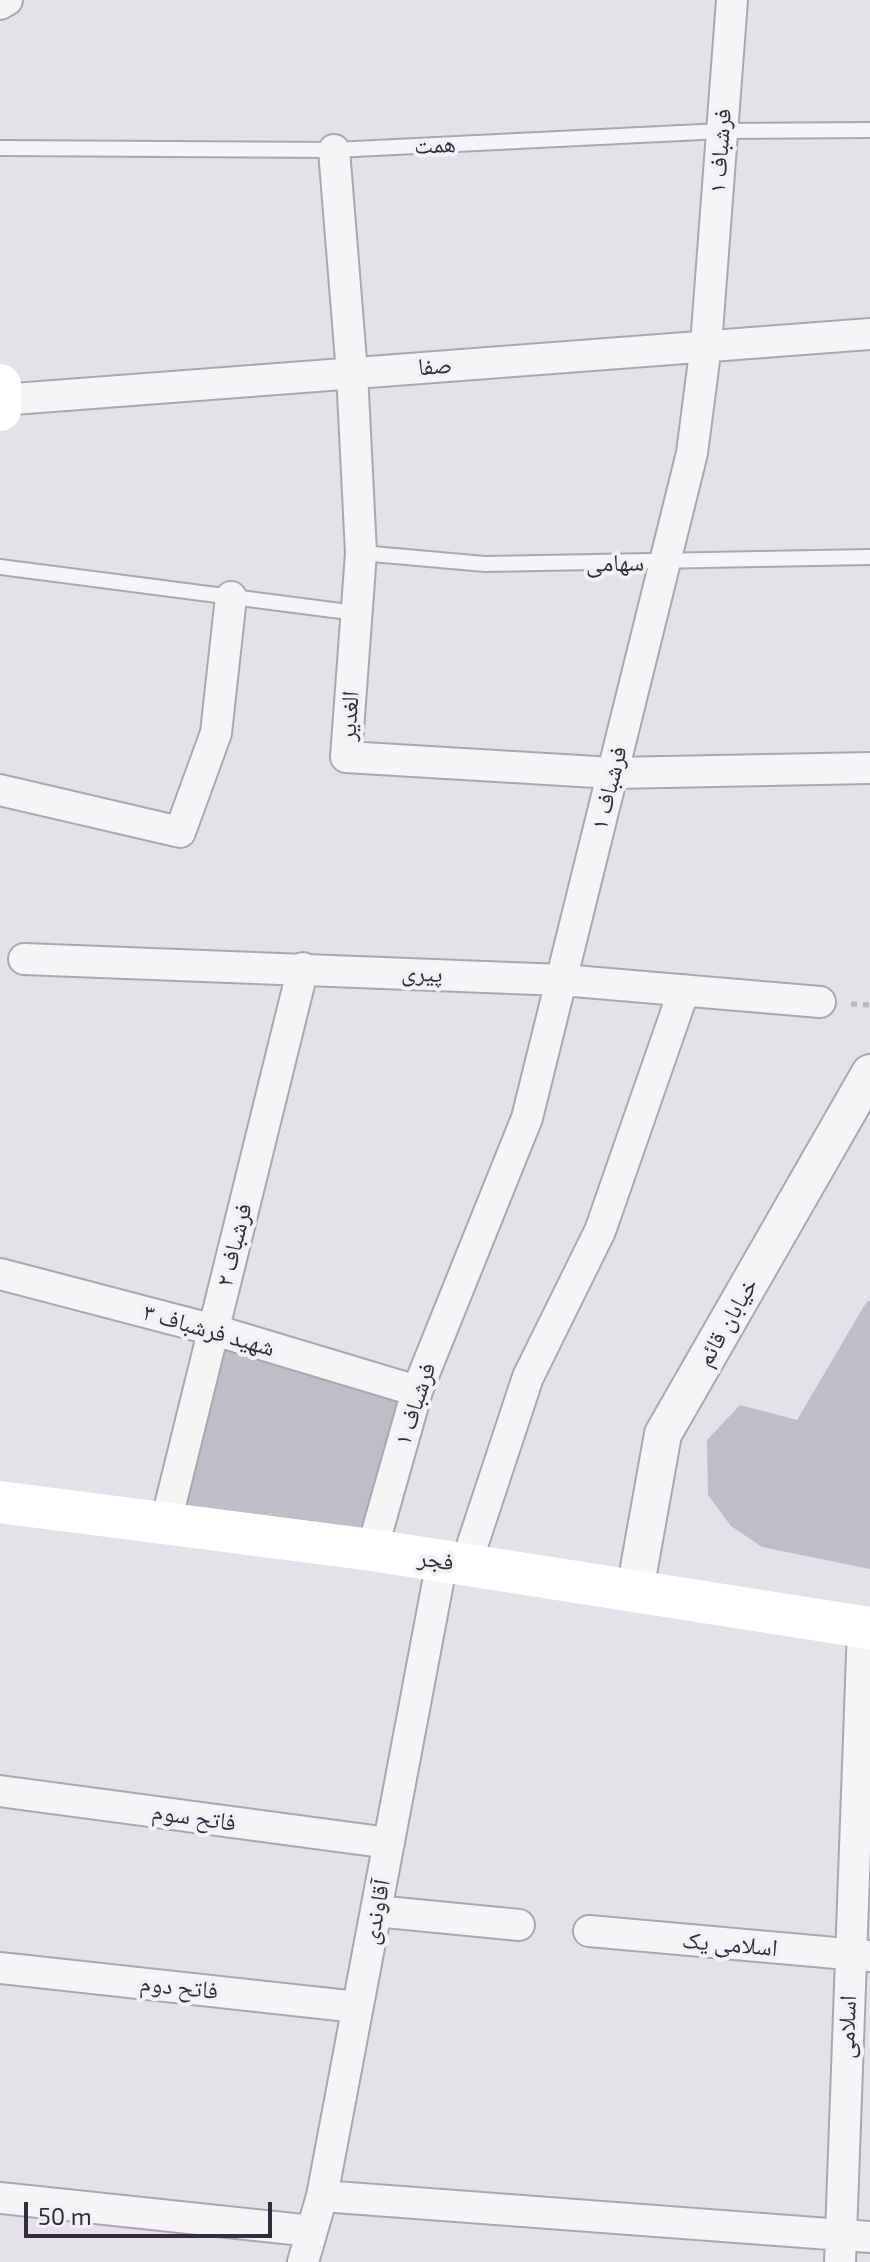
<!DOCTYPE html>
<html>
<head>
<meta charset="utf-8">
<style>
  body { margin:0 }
  #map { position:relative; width:870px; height:2262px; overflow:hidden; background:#e4e1e8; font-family:"Exo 2",sans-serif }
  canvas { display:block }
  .scale { position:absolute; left:24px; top:2202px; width:248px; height:36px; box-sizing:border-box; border:4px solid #332b3e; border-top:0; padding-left:10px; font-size:24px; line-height:28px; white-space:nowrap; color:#332b3e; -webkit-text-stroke:6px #f2f1f6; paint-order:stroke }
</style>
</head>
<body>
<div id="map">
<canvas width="870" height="2262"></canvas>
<div class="scale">50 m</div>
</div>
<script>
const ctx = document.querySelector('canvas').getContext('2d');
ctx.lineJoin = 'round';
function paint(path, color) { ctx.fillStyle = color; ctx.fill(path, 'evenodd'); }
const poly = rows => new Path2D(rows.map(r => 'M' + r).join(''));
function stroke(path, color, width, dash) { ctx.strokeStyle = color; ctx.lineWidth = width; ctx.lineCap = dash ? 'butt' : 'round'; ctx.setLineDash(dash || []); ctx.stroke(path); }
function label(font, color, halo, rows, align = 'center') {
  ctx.font = font + ' "Exo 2","Noto Naskh Arabic",sans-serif'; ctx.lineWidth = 8; ctx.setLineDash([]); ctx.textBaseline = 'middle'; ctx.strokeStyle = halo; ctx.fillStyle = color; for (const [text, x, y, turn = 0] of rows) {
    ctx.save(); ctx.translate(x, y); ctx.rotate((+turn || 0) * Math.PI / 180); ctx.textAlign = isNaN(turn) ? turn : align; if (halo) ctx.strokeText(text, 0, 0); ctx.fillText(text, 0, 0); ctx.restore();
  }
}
paint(poly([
  [867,1301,870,1301,870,1569,762,1547,731,1526,708,1495,707,1440,740,1405,797,1420],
  [224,1345,401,1403,363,1535,182,1508]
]), '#c0bcc8');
const service = poly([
  [0,148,334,150,722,131,870,130],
  [361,553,485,564,870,557],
  [0,567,356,613]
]);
const minor = poly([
  [0,4,7,0],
  [334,150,352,373,361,553,346,757,613,773,870,768],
  [0,400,870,334],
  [0,790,180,832,216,733,231,597],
  [24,959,562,980,820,1002],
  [0,1274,214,1330,417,1391],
  [166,1522,303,968],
  [372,1550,417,1391,527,1118,692,453,706,345,732,0],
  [466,1564,528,1377,600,1231,684,990],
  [0,1791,389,1843],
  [376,1911,519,1925],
  [589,1931,870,1956],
  [0,1968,357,2007],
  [322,2196,870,2237],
  [0,2198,312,2231],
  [303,2262,322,2196,442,1561],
  [840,2262,863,1627]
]);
const tertiary = poly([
  [635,1590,663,1434,870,1073]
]);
stroke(service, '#aba7b2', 18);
stroke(minor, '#aba7b2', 34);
stroke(tertiary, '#aba7b2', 40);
stroke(poly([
  [851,1004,870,1005]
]), '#bbb8c0', 5, [6, 6]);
stroke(service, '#f5f4f7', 14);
stroke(minor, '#f5f4f7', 30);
stroke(tertiary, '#f5f4f7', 36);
stroke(poly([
  [0,385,0,410],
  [0,1502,372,1550,870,1628]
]), '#fff', 42);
label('24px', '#332b3e', '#f2f1f6', [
  ["همت",435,145,-3],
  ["فرشباف ۱",720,151,-86],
  ["صفا",435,366,-4],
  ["سهامی",615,563,-1],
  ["الغدیر",349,716,-86],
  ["فرشباف ۱",609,788,-76],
  ["پیری",422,973,3],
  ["فرشباف ۲",234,1245,-76],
  ["خیابان قائم",727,1322,-60],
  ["شهید فرشباف ۳",209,1330,16],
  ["فرشباف ۱",415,1404,-72],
  ["فجر",436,1560,9],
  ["فاتح سوم",194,1817,8],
  ["آقاوندی",376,1912,-79],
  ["اسلامی یک",730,1944,5],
  ["فاتح دوم",179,1987,6],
  ["اسلامی",847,2027,-88]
]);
</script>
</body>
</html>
